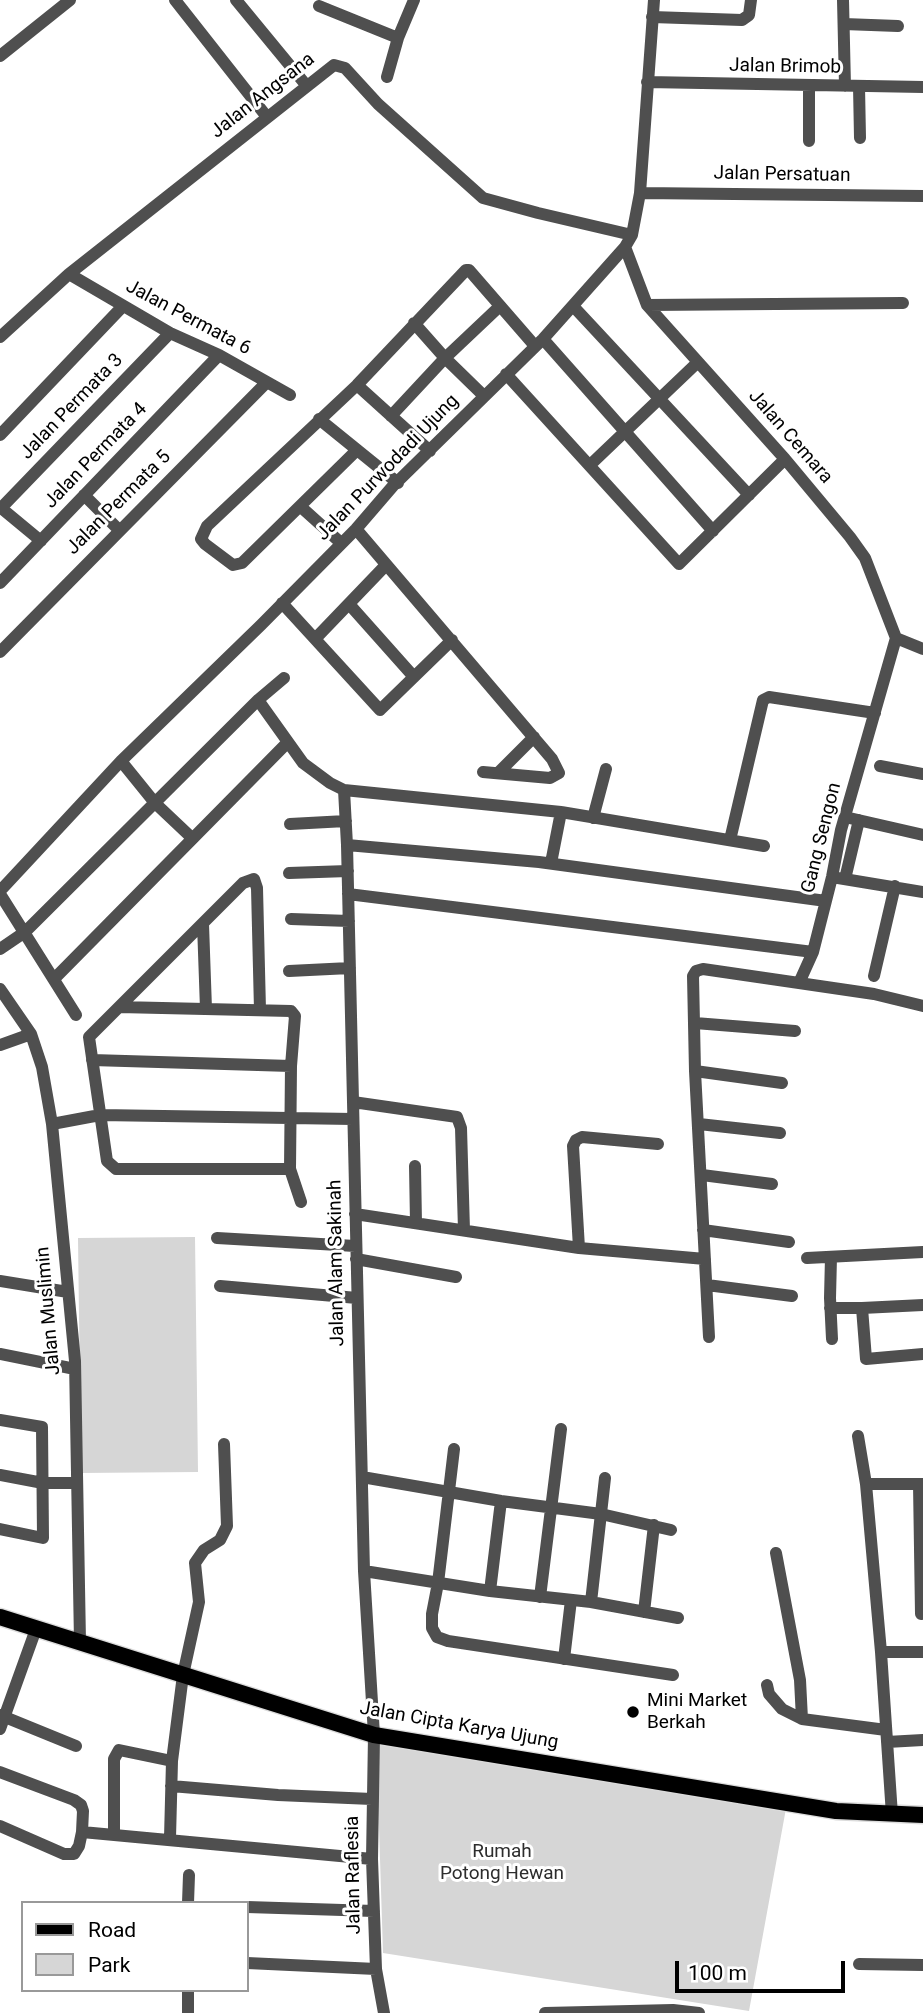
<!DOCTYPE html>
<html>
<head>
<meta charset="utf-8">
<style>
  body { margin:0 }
  #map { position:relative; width:923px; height:2013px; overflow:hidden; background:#fff; font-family:Roboto,sans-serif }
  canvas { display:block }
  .legend { position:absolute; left:21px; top:1901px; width:228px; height:91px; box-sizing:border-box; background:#fff; border:2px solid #999; margin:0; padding:9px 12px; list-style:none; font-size:21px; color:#000 }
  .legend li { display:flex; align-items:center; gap:14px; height:35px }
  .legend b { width:35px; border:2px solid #999 }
  .scale { position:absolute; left:675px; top:1961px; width:170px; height:32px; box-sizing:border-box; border:4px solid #000; border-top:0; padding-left:9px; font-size:21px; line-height:24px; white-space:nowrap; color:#000; -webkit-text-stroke:5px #fff; paint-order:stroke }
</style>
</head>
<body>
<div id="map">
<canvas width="923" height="2013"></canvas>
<ul class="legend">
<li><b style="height:9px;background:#000"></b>Road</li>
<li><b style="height:19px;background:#d6d6d6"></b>Park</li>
</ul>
<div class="scale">100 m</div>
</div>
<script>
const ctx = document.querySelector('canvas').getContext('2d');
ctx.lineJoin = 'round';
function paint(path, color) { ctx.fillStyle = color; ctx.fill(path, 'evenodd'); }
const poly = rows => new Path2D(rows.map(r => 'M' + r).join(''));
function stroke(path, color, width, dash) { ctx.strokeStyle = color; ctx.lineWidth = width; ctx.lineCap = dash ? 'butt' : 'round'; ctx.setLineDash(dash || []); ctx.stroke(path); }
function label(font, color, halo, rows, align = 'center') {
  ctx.font = font + ' Roboto,sans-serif'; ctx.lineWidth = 6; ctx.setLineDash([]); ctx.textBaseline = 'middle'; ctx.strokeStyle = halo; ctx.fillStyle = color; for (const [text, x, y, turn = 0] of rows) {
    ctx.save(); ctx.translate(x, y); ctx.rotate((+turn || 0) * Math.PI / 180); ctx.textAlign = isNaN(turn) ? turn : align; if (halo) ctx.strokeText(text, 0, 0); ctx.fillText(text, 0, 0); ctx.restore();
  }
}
paint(poly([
  [195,1237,198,1472,81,1473,78,1238],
  [376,1733,787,1803,749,2011,383,1953]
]), '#d6d6d6');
const major = poly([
  [0,1617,374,1735,836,1811,923,1815]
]);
stroke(major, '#dbdbdb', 19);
stroke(poly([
  [175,0,267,117],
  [236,0,306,85],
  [843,0,845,86],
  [319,6,398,38,414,0],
  [652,17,742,20,749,15,751,0],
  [844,24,898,26],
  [0,56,70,0],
  [387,77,398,38],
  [647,82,923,87],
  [859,86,860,138],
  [809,141,809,86],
  [640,193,923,196],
  [625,247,647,305,785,459,850,537,865,558,896,638,923,649],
  [69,274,170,333,219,355,290,395],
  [647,305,903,303],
  [573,306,749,495],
  [414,323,445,358,484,396],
  [0,337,69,274,334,65,345,68,378,104,483,198,538,213,632,235],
  [543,339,713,531],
  [506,374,679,564,785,459],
  [357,385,430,451],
  [391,416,445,358,500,306],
  [319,419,398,483],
  [0,435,123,306],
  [357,450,242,563,233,565,205,544,201,539,207,526,357,385,466,270,469,270,535,346],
  [590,465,698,362],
  [84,495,119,530],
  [0,507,41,541],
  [301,507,341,543],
  [1,508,170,333],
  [356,529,552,759,559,773,550,778,483,772],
  [0,583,219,355],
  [282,603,380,710,452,640],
  [349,604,414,677],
  [315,639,386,565],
  [0,652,267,382],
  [258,700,303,763,330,783,344,790,561,812,764,846],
  [121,761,155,803,192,838],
  [880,766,923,774],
  [498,773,534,737],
  [344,790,347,845,364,1571,374,1735,372,1859,376,1969,384,2013],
  [845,817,923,835],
  [593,818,606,769],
  [290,824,346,821],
  [730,840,763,700,769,697,875,713],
  [347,845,539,862,826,901],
  [551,863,561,812],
  [289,873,348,871],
  [832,877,923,892],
  [845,879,859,820],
  [0,891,121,761,261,625,356,529,393,486,543,339,625,247,632,235,640,193,654,0],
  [0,894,76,1015],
  [348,894,813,952],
  [291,919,349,921],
  [203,924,206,1009],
  [0,949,25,932,258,700,284,678],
  [289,971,350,968],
  [874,976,895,886],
  [54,979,288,742],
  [799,983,874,994,923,1006],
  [0,989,31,1034,42,1067,52,1124,75,1361,80,1642],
  [119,1007,291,1011,295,1016,291,1066,290,1169,301,1202],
  [260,1010,257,888,254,879,243,883,89,1037,107,1161,116,1169,290,1169],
  [695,1023,795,1031],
  [0,1045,31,1034],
  [92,1060,291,1066],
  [695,1071,782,1083],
  [353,1102,457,1117,461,1128,464,1230],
  [52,1124,100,1115,353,1119],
  [699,1124,780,1133],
  [415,1166,416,1223],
  [702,1175,772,1184],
  [355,1214,579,1248,705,1259],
  [703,1230,789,1242],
  [217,1238,355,1246],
  [579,1248,573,1146,576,1140,582,1137,658,1144],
  [831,1257,830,1298,832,1339],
  [807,1258,923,1252],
  [356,1259,456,1277],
  [0,1281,68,1292],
  [707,1285,792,1296],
  [220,1286,357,1298],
  [830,1308,862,1308,923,1305],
  [862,1308,866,1359,923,1354],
  [709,1337,695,1071,693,976,696,971,703,969,799,983,813,952,832,877,841,830,896,638],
  [0,1354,75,1369],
  [0,1420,42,1427,43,1538,0,1529],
  [858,1436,866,1484,881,1652,892,1815],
  [454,1449,438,1583,432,1614,432,1628,437,1637,448,1641,673,1675],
  [0,1475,43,1483,76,1483],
  [362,1477,501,1501,601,1514,671,1530],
  [866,1484,923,1484],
  [919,1484,921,1614],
  [776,1553,800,1680,802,1719,886,1730],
  [364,1571,490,1591,591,1602,678,1618],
  [490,1591,501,1501],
  [540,1597,561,1429],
  [591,1602,605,1478],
  [644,1612,654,1525],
  [881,1652,923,1652],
  [564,1659,571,1600],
  [767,1685,769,1694,782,1709,802,1719],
  [0,1715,76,1746],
  [0,1729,36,1629],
  [887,1742,923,1740],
  [0,1772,74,1800,81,1805,83,1811,82,1832,79,1846,74,1854,64,1854,0,1826],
  [171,1786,278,1795,372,1799],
  [82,1832,372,1859],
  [114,1834,114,1759,119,1750,172,1761],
  [170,1838,172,1761,183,1675,199,1602,195,1563,204,1550,220,1540,227,1526,224,1444],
  [188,1903,189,1875],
  [247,1907,374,1911],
  [247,1963,376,1969],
  [859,1964,923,1965],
  [188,2013,188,1990],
  [545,2013,673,2010,699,2013]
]), '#4f4f4f', 12);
stroke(major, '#000', 16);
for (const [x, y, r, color] of [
  [633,1712,7,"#000"]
]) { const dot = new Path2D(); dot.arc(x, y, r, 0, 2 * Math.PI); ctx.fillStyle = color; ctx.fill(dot); stroke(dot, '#fff', 2.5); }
label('19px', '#000', '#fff', [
  ["Jalan Brimob",785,67,1],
  ["Jalan Angsana",263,96,-38],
  ["Jalan Persatuan",782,175,1],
  ["Jalan Permata 6",188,318,28],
  ["Jalan Permata 3",72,407,-46],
  ["Jalan Cemara",790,437,49],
  ["Jalan Permata 4",96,456,-46],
  ["Jalan Purwodadi Ujung",388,468,-46],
  ["Jalan Permata 5",119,503,-45],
  ["Gang Sengon",822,838,-76],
  ["Jalan Alam Sakinah",337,1263,-91],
  ["Jalan Muslimin",49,1311,-95],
  ["Jalan Cipta Karya Ujung",459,1726,10],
  ["Jalan Raflesia",354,1875,-91]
]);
label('19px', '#000', '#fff', [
  ["Mini Market",647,1701],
  ["Berkah",647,1723]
], 'left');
label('19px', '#2d2d2d', '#fff', [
  ["Rumah",502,1852],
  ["Potong Hewan",502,1874]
]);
</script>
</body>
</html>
